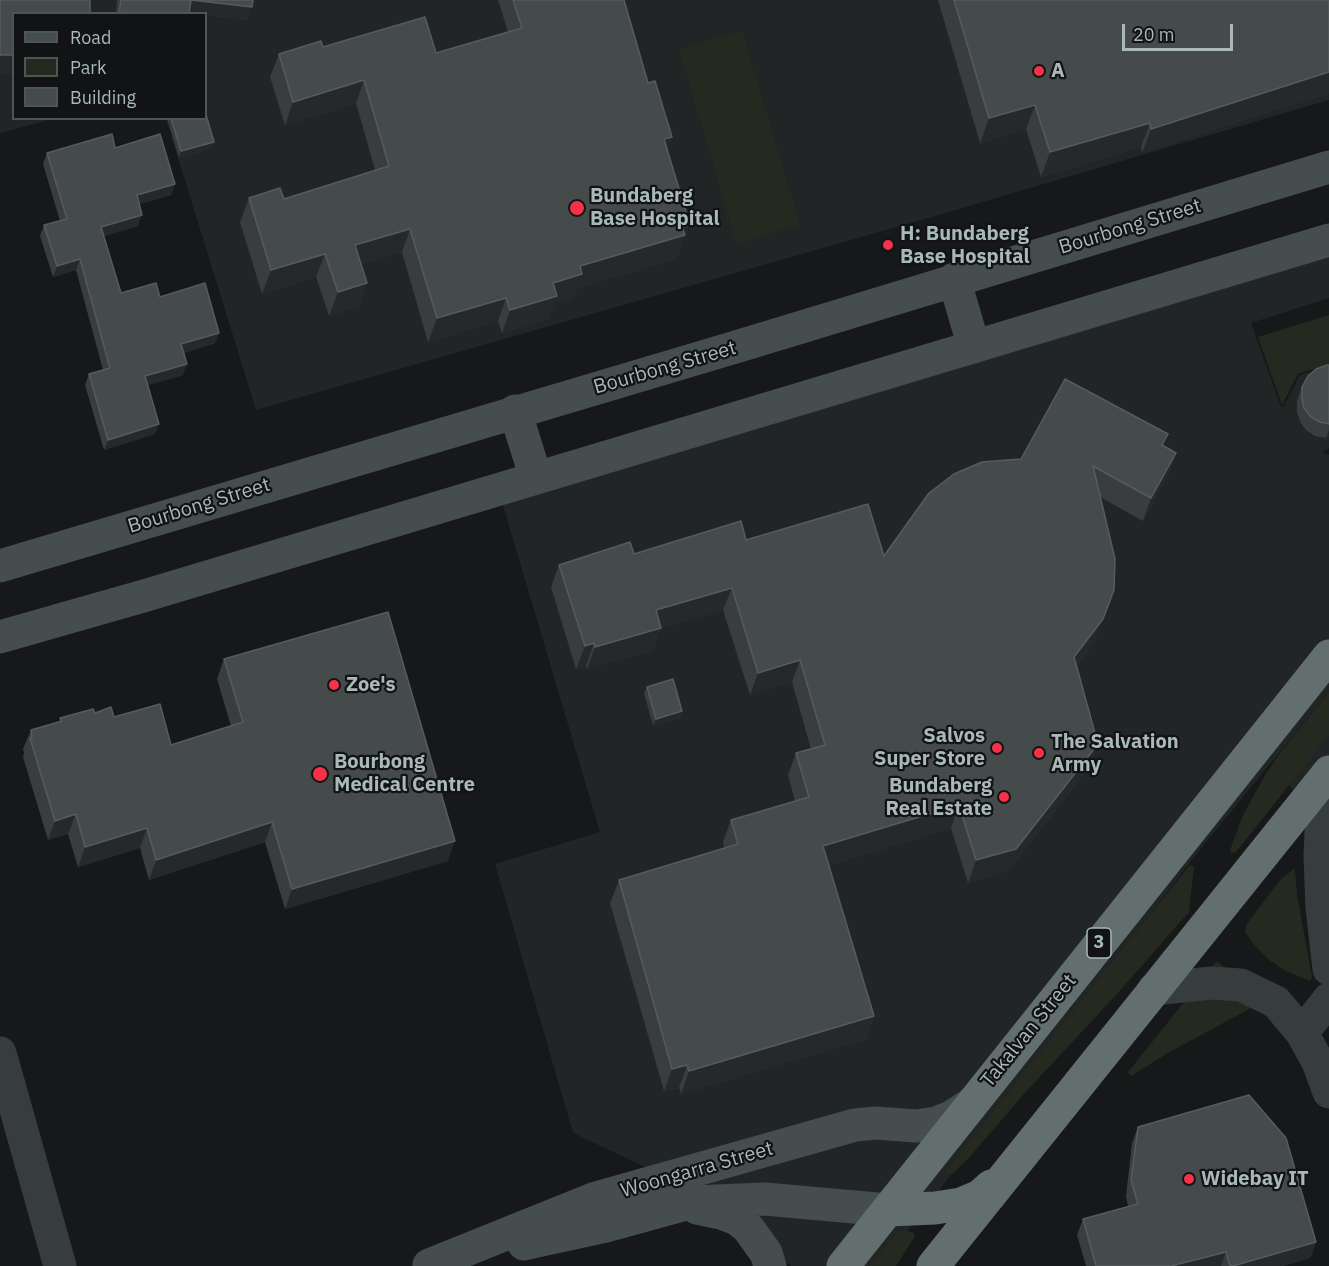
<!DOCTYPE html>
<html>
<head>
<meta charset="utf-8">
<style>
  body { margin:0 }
  #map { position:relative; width:1329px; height:1266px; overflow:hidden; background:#161819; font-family:"IBM Plex Sans",sans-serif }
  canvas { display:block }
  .legend { position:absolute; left:12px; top:12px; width:195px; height:108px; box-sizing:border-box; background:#111314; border:2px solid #4d5555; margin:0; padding:8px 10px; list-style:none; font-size:18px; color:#a8b9b7 }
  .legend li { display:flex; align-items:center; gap:12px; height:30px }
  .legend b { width:30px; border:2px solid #4d5555 }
  .scale { position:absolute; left:1122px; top:24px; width:111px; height:27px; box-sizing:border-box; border:3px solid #a8b9b7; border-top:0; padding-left:8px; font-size:18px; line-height:21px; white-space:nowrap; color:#a8b9b7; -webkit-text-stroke:4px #111314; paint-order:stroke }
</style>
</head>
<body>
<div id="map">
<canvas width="1329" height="1266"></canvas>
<ul class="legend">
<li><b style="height:8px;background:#454e4d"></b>Road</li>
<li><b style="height:16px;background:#262920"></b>Park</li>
<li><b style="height:16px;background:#454b4b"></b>Building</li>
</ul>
<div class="scale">20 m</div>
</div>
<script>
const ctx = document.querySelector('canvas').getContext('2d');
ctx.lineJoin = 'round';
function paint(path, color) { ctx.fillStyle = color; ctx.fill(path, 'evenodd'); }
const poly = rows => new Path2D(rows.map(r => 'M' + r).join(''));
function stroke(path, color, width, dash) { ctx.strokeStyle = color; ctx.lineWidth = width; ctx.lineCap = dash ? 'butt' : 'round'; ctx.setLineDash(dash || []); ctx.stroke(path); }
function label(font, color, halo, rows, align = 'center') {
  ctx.font = font + ' "IBM Plex Sans",sans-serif'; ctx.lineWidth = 4.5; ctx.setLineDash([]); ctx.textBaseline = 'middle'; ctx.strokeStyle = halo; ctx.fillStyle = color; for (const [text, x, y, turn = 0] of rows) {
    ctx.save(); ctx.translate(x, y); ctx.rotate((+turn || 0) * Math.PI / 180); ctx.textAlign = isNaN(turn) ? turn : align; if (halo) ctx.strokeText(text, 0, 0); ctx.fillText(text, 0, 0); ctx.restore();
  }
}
paint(poly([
  [0,0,1329,0,1329,100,935,216,256,410,166,119,206,118,206,14,14,14,14,118,52,119,0,133],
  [1329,243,1329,298,1251,323,1281,407,1284,406,1300,375,1329,366,1329,448,1322,452,1329,455,1329,692,1198,852,881,1266,791,1266,688,1187,573,1133,495,864,600,832,499,492],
  [1329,716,1329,819,1281,779]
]), '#222526');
paint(poly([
  [742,31,800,225,737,244,679,49],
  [1329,315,1329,364,1298,374,1282,405,1258,337],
  [1329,692,1329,735,1236,852,1232,853,1230,850,1243,815,1265,775,1280,753],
  [1192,865,1194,868,1189,912,1117,994,1023,1095,967,1160,951,1175,947,1175,946,1171,1189,866],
  [1295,868,1297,894,1312,977,1310,981,1284,970,1269,960,1255,946,1245,932,1246,925,1280,880],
  [1216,962,1219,962,1241,985,1253,1007,1168,1053,1131,1076,1128,1072],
  [904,1230,915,1233,914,1238,896,1266,870,1266,895,1235]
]), '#262920');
stroke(poly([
  [1329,794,1321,833,1320,856,1322,908,1329,969],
  [1154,989,1211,983,1241,985,1276,1002,1302,1033,1318,1062,1329,1092],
  [1302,1033,1329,999],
  [0,1053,60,1266]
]), '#373d3e', 33);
stroke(poly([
  [954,279,974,347],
  [515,411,536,478],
  [0,566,739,346,1329,167],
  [0,637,147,595,1329,240],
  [697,1208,721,1213,737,1219,748,1228,766,1253,770,1266],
  [524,1244,602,1227,693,1202,765,1199,888,1210],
  [429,1265,593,1199,855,1125,876,1123,916,1126,936,1123,951,1117,971,1104]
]), '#454e4d', 33);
stroke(poly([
  [888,1210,935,1208,961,1204,980,1196,991,1186],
  [843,1266,1329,656],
  [933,1266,1329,772]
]), '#636f6e', 33);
paint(poly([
  [117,0,253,0,252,7,247,20,206,15,206,14,116,14],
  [498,0,624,0,648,83,672,137,667,149,681,249,680,249,676,259,577,288,574,297,554,303,548,319,502,333,498,321,428,342,402,252,361,264,367,283,359,306,329,316,316,277,262,294,240,222,249,198,284,199,375,170,356,103,285,125,270,77,279,54,436,53,508,32],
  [938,0,1329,0,1142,153,1141,147,1041,177,1026,129,980,143],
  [167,118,206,118,214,142,211,148,179,158],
  [115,148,175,184,171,195,139,204,138,226,104,236,121,293,160,297,219,333,215,343,184,353,183,375,148,385,155,434,104,450,85,385,89,374,103,370,76,270,53,277,40,236,44,225,60,221,43,164,47,153],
  [1329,365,1329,438,1326,438,1315,436,1306,430,1300,422,1297,411,1297,401,1302,387],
  [1164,446,1176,453,1168,475,1143,521,1100,497,1095,641,1077,665,1098,744,1090,766,1008,871,968,883,951,828,829,865,874,1016,866,1039,681,1094,679,1088,664,1091,610,903,619,880,724,848,723,842,731,820,795,801,788,775,796,753,811,749,792,682,750,695,723,610,661,628,653,650,587,669,586,666,576,669,551,587,559,565,634,554,746,540,884,556,929,493],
  [224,659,448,861,285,909,265,842,149,880,140,848,78,867,68,834,48,840,23,757,24,753,23,749,31,730,59,722,60,718,95,713,114,717,171,745,231,726,217,679],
  [647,687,680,718,653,725,644,693],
  [1138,1127,1316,1242,1310,1258,1282,1266,1086,1266,1077,1235,1083,1219,1128,1206,1126,1196,1132,1143]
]), '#393d3e');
paint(poly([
  [191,0,252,7,247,20,206,15,206,14,186,12],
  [0,55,14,55,14,74,0,74],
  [1329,72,1329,94,1142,153,1151,129],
  [364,80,356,103,285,125,293,102],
  [1035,105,1026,129,980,143,989,118],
  [1150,123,1141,147,1041,177,1050,152],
  [672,137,663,161,664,139],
  [214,142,211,148,179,158,181,151],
  [175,184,171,195,133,206,137,195],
  [142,215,138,226,97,238,101,227],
  [690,225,681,249,680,249,676,259,577,288,574,297,554,303,548,319,502,333,510,310,580,266,682,227],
  [410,229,402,252,347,268,355,245],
  [325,254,316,277,262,294,271,270],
  [80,259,76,270,53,277,57,266],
  [367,283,359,306,329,316,338,292],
  [506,298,498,321,428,342,437,318],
  [219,333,215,343,177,355,181,344],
  [187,364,183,375,141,387,145,376],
  [159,424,155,434,104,450,108,440],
  [1329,430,1329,438,1326,438],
  [1176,453,1168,475,1143,521,1151,498],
  [732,588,723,610,661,628,653,650,587,669,595,647,656,610],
  [1105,612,1095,641,1066,679,1074,657],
  [594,643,586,666,576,669,585,646],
  [800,660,792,682,750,695,758,673],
  [682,711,680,718,653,725,656,719],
  [1098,744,1090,766,1008,871,968,883,976,860],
  [959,805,951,828,815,869,823,846],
  [76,814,68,834,48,840,55,821],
  [272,822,265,842,149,880,156,860],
  [147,828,140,848,78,867,85,847],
  [455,841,448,861,285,909,292,889],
  [874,1016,866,1039,681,1094,689,1071],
  [687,1065,679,1088,664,1091,672,1069],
  [1316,1242,1310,1258,1282,1266,1233,1266],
  [1226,1252,1221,1266,1171,1266]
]), '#26292a');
const building = poly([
  [0,0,90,0,90,14,14,14,14,55,0,55,0,0],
  [121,0,253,0,252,7,191,0,189,14,119,14,121,0],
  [513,0,624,0,648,83,655,81,672,137,664,139,690,225,682,227,685,235,580,266,582,274,553,283,557,296,510,310,506,298,437,318,410,229,355,245,367,283,338,292,325,254,271,270,249,198,280,188,284,199,389,166,364,80,293,102,279,54,321,41,323,47,425,17,436,53,522,28,513,0],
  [954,0,1329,0,1329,72,1151,129,1150,123,1050,152,1035,105,989,118,954,0],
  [206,115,214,142,181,151,171,118,206,118,206,115],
  [112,134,115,148,160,134,175,184,137,195,142,215,101,227,121,293,156,283,160,297,205,283,219,333,181,344,187,364,145,376,159,424,108,440,89,374,110,368,80,259,57,266,44,225,67,219,47,153,112,134],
  [1327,365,1329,365,1329,424,1320,422,1311,417,1304,408,1302,398,1302,387,1308,376,1316,369,1327,365],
  [1065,379,1168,434,1162,445,1176,453,1151,498,1093,466,1115,559,1114,590,1103,619,1074,657,1098,744,1016,849,976,860,959,805,823,846,874,1016,689,1071,687,1065,672,1069,619,880,738,844,731,820,809,797,796,753,825,745,800,660,758,673,732,588,656,610,661,628,595,647,594,643,585,646,559,565,630,542,634,554,741,521,746,540,868,504,884,556,929,493,954,474,982,462,1021,459,1065,379],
  [388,612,455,841,292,889,272,822,156,860,147,828,85,847,76,814,55,821,30,738,32,737,31,730,62,721,60,718,93,709,95,713,111,707,114,717,160,704,171,745,243,722,224,659,388,612],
  [673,679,682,711,656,719,647,687,673,679],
  [1249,1095,1286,1138,1316,1242,1233,1266,1230,1266,1226,1252,1171,1266,1096,1266,1083,1219,1138,1204,1131,1180,1138,1127,1249,1095]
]);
paint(building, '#454b4b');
stroke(building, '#555c5c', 1.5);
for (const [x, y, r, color] of [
  [1039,71,6,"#f63148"],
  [577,208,8,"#f63148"],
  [888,245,6,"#f63148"],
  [334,685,6,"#f63148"],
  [997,748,6,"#f63148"],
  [1039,753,6,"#f63148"],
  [320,774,8,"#f63148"],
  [1004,797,6,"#f63148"],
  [1189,1179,6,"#f63148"]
]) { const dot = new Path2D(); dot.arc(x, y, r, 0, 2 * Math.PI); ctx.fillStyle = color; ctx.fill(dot); stroke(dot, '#111314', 2); }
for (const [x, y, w] of [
  [1099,943,24]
]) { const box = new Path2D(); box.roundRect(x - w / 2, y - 15, w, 30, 4.5); ctx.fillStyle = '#111314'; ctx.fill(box); stroke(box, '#a8b9b7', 1.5); }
label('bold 18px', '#a8b9b7', null, [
  ["3",1099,943]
]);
label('bold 20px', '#a8b9b7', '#111314', [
  ["A",1051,71],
  ["Bundaberg",590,196],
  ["Base Hospital",590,219],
  ["H: Bundaberg",900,234],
  ["Base Hospital",900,257],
  ["Zoe's",346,685],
  ["Salvos",985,736,"right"],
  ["Super Store",985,759,"right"],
  ["The Salvation",1051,742],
  ["Army",1051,765],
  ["Bourbong",334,762],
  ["Medical Centre",334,785],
  ["Bundaberg",992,786,"right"],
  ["Real Estate",992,809,"right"],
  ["Widebay IT",1201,1179]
], 'left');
label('20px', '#a8b9b7', '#111314', [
  ["Bourbong Street",1130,227,-17],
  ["Bourbong Street",665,368,-16],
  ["Bourbong Street",199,506,-17],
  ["Takalvan Street",1029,1031,-51],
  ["Woongarra Street",697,1170,-16]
]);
</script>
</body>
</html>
